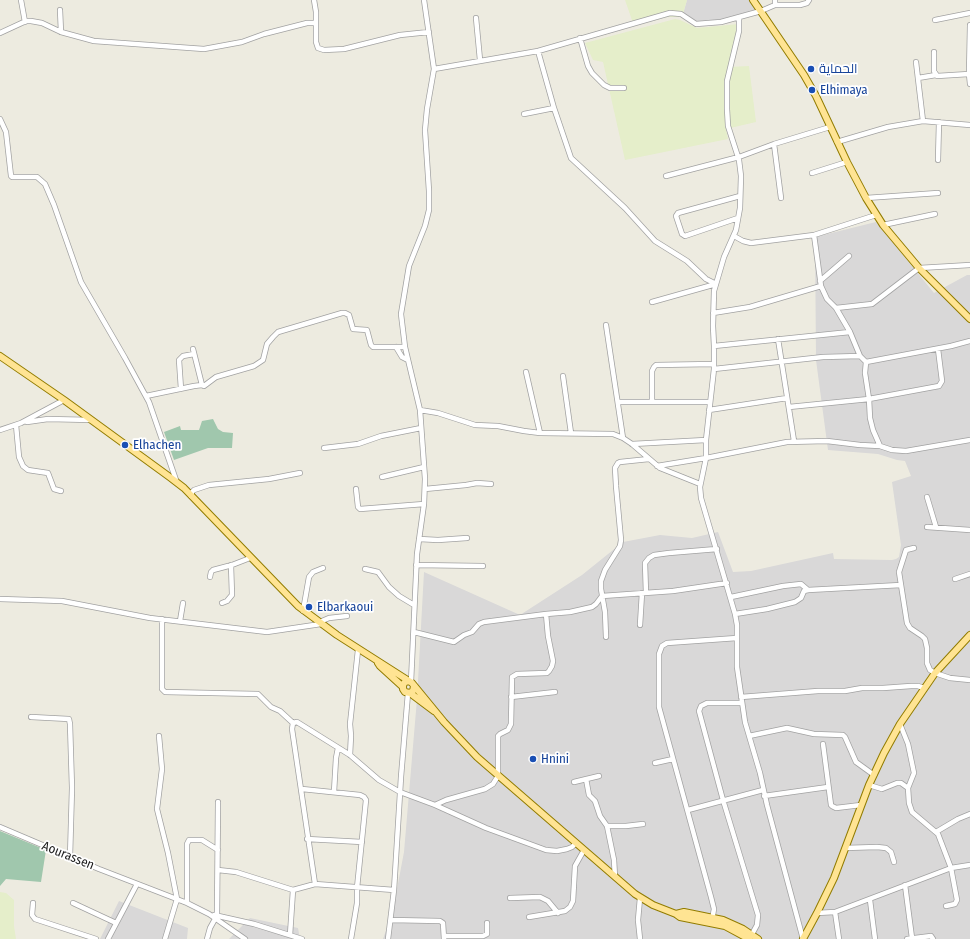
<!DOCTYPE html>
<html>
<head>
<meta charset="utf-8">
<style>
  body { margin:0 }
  canvas { display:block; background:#edebe0 }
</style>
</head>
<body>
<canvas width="970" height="939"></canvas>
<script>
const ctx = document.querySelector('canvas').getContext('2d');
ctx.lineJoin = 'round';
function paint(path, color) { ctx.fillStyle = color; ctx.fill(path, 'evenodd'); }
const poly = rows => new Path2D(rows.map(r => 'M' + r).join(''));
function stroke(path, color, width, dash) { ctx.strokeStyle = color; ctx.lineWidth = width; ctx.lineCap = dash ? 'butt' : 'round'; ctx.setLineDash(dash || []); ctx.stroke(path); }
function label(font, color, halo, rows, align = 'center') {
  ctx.font = font + ' "Fira Sans Condensed",Cairo,sans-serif'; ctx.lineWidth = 3.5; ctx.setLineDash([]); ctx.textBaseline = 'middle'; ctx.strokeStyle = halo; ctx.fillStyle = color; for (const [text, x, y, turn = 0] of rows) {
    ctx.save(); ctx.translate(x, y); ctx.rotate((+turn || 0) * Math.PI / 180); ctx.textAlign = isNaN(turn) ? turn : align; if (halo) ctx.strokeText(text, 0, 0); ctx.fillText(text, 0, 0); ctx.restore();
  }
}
paint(poly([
  [687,0,749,0,758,13,706,25,682,17],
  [876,222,934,293,967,275,970,275,970,939,383,939,393,910,404,852,417,699,424,572,520,615,582,575,623,542,660,535,692,538,718,532,733,572,751,571,833,553,834,559,892,560,896,559,899,557,901,545,892,482,911,476,905,461,897,460,878,454,828,450,816,360,815,237],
  [119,901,188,928,187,939,100,939],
  [250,918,298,928,300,939,229,939]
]), '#d9d8d8');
paint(poly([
  [625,0,687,0,682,17,667,17,634,26],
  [675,19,680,20,697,28,739,24,729,67,749,66,756,122,726,129,728,139,625,160,603,62,593,60,585,43],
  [0,892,6,893,14,900,14,926,16,939,0,939]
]), '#e5eeca');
paint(poly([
  [213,419,218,429,223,432,233,433,232,448,208,448,174,460,164,432,180,426,181,430,199,430,202,421],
  [0,831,46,850,41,882,6,879,0,886]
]), '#a0c7ad');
const minor = poly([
  [21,0,25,22],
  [314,0,316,12,316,42,318,48,324,50,344,49,400,35,429,32],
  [775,5,800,5,807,3,809,0],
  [60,10,61,32],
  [739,17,739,31,727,81,727,109,728,126,739,160,741,176,740,208,736,230,724,257,714,291,713,326,714,346,714,369,706,440,706,458,700,487,701,498,735,614,737,625,737,667,745,722,760,773,767,805,803,939],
  [476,18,480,60],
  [935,20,970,13],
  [970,25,969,74,970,84],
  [0,33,26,21,31,21,42,23,61,32,94,41,204,49,242,42,264,34,307,23,316,23],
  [580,38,588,66,592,73,604,85,610,88,624,88],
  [538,51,554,108,571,158,625,208,655,241,687,261,706,279,716,284],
  [934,52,934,71,937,76,969,74],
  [916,62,923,121],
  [434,69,538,51,670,13,681,14,696,24,721,22,761,11,775,5,775,0],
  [918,78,936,75],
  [524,114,554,108],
  [0,119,6,132,11,176,12,177,37,177,45,184,54,205,81,282,125,358,149,402,176,480],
  [837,142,888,127,923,121,970,125],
  [774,144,781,198],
  [938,160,939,122],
  [812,173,847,162],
  [666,176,739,157,774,144,830,127],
  [866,198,938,193],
  [738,218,685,236,682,234,676,216,678,213,740,196],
  [883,225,935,214],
  [814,235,821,286,827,299,836,308,850,332,860,356,866,362,865,373,869,399,870,418,873,430,880,446],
  [734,236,743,241,751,243,814,235,876,215],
  [820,281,849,256],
  [652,302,716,284],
  [836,308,872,304,919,268,970,265],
  [713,313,750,307,821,286],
  [606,325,623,438],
  [778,339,794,441],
  [714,346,850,332],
  [396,347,402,357,408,360],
  [193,349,202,385],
  [866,362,951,346,970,341],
  [714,369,823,357,860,356],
  [526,372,540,433],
  [563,376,571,433],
  [181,389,179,360,183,356,194,354],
  [146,396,194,386,202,385,204,386,216,377,254,366,263,360,267,344,273,337,278,332,342,313,345,313,349,315,353,329,367,330,371,345,373,347,405,347],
  [618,402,710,402],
  [652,402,652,371,654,367,656,365,714,364],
  [789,407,869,399,939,386,942,381,938,349],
  [420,410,438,413,475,425,498,426,524,431,540,433,613,434,623,438,632,444,660,468,700,484],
  [709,410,787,398],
  [27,422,48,419,91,420],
  [16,425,19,457,23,466,28,470,48,473,54,489,61,491],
  [0,430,21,423,64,400],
  [632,444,706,440],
  [324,448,358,444,381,436,421,428],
  [657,466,706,458,787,442,827,441,860,445,880,446,892,450,906,451,970,440],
  [382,477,424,467],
  [356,489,358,507,360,509,424,504],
  [425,489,466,485,477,483,491,484],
  [191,496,192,492,194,490,209,485,269,479,300,473],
  [927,497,936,527],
  [927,527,970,530],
  [419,539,438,540,467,538],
  [914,548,906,550,899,572,907,623,910,628,922,636,925,639,927,648,927,663,930,670,935,673,950,678,970,680],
  [416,565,483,566],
  [365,569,378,572,389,587,399,596,414,605],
  [210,577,211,572,213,570,232,565,250,558],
  [955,579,970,574],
  [646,593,645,563,649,558,654,555,669,553,717,549],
  [731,597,783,586,801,584,808,590],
  [0,599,62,601,150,618,267,632,321,624,322,621,329,618,347,616],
  [222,603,227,601,232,595,231,565],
  [303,611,309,577,313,572,323,568],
  [735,614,767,609,795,602,801,598,804,591,808,590,901,585],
  [162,619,162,689,165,692,258,694,271,707,280,711,293,723,297,722,350,755,379,780,400,792,435,805,486,828,546,850,557,851,567,849,572,847,576,843],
  [180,621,183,603],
  [640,625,642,593],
  [414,632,454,642,464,635,472,632,479,624,484,622,546,614],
  [606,637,605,612,601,589,601,581,605,570,620,546,621,540,616,486,615,468,618,463,620,462,649,459],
  [411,682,417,554,424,504,425,479,420,410,405,347,401,314,409,266,425,226,429,210,429,191,425,130,427,109,434,69,424,0],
  [511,697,555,692],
  [741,697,818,691,845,691,862,688,883,688,911,686,918,686,924,688],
  [741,703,707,703,701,706,699,711,723,800,758,915,757,925,751,936],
  [31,717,69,719,70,724,72,788,70,857],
  [293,723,292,729,315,884],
  [900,724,908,744,914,773,908,788],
  [159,736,162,769,157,809,168,853,177,899,165,939],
  [749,736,787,728,814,734,843,735,845,737,856,762,874,775],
  [823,744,831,805,832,806,836,808,861,805],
  [350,755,351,736,350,724,358,650],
  [655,763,673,759],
  [586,779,589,795,595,801,600,816,607,826,614,860,615,877],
  [574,782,599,776],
  [869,785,882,789,897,783,901,783,908,788,909,803,912,812,938,834,951,868,957,900,955,904,946,906],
  [302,789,360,795,364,797,366,800,357,888,357,903,351,939],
  [334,792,336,758,338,748],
  [764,796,828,787],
  [435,805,446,800,485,789,493,784,498,776,498,736,500,734,508,730,511,724,512,677,517,674,547,673,549,671,552,666,553,661,548,636,546,614,570,612,592,607,596,604,602,596,673,591,727,583],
  [688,810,763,790],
  [607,826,626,826,643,824],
  [0,827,99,869,187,903,209,914,245,939],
  [936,832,958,819,970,814],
  [307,839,362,842],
  [845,848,877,847,886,848,891,852,894,862],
  [218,870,236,872,293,890,315,884,394,890],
  [905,885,912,938],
  [510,898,540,897,548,901,558,913],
  [640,898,638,920,640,939],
  [870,900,875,939],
  [33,903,32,915,35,919,96,939],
  [73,903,116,923],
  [187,903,187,844,189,840,202,840,218,850],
  [835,912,839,939],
  [817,913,835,912,951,868,970,865],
  [214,915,254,924,302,939],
  [217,916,218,802],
  [529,917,565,911,570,907,573,901,575,866,584,850],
  [391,920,440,921,443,923,444,939],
  [712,920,714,909,711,897,659,707,659,654,662,646,667,643,737,638],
  [290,935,293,890],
  [444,936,483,936,487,934,487,923],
  [108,939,137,884],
  [207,939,210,928,215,919],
  [388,939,394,890,401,777,408,693],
  [907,939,931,936,933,939]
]);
const major = poly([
  [753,0,804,75,816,96,847,162,866,198,883,225,919,268,970,319],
  [0,356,64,400,171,478,184,488,298,606,337,635,409,681],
  [378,663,380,666,403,687],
  [414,686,413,691,410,693,405,692,403,689,403,685,405,682,409,681,412,683,444,722,477,757,635,894,653,905,676,914,680,917,725,926,749,939],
  [410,693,434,711],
  [676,914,684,912,723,920,743,929,758,939],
  [803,939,817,913,834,878,869,785,884,753,900,724,935,673,970,635]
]);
stroke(minor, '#a2a2a2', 6);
stroke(major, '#927c00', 8);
stroke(minor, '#fff', 4.5);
stroke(major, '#ffe493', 6);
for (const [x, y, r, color] of [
  [811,69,4,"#1a4fb4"],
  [812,90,4,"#1a4fb4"],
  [125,445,4,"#1a4fb4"],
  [309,607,4,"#1a4fb4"],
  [533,759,4,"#1a4fb4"]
]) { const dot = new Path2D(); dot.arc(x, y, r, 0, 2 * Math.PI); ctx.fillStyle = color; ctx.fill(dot); stroke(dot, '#fff', 1.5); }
label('13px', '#164399', '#fff', [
  ["الحماية",819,69],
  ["Elhimaya",820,90],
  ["Elhachen",133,445],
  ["Elbarkaoui",317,607],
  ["Hnini",541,759]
], 'left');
label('13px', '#1b1b1b', '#fff', [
  ["Aourassen",68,856,22]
]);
</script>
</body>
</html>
